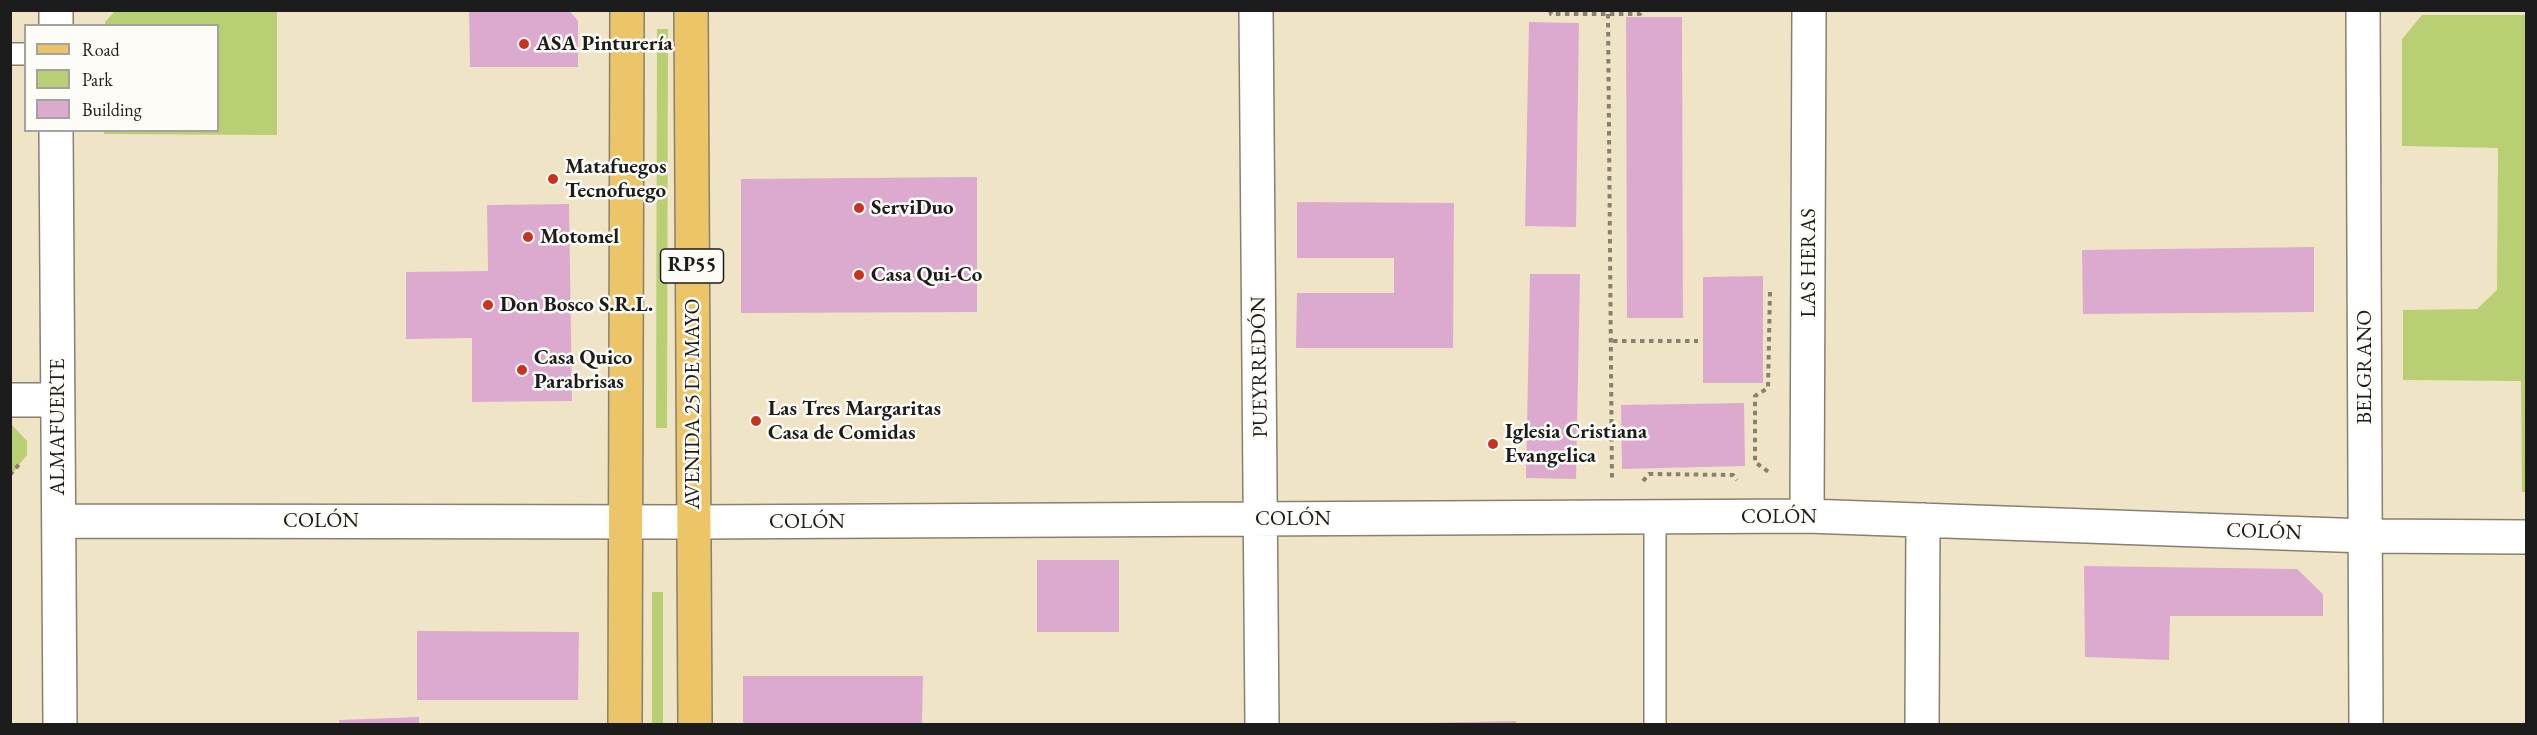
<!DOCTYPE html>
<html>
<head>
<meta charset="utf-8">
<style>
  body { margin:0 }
  #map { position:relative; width:2537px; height:735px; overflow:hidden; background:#f0e4c6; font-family:"EB Garamond",serif }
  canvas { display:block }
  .frame { position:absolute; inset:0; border:12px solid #1c1c1c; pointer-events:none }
  .legend { position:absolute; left:24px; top:24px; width:195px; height:108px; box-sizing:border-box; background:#fdfcf7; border:2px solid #a3a29f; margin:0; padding:8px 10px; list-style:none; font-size:18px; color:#1c1c1c }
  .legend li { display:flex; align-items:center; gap:12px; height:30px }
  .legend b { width:30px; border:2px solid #a3a29f }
</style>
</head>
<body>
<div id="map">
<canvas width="2537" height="735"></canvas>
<div class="frame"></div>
<ul class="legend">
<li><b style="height:8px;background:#edc569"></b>Road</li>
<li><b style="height:16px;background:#b8cf73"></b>Park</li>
<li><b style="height:16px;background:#dcaacf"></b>Building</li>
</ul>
</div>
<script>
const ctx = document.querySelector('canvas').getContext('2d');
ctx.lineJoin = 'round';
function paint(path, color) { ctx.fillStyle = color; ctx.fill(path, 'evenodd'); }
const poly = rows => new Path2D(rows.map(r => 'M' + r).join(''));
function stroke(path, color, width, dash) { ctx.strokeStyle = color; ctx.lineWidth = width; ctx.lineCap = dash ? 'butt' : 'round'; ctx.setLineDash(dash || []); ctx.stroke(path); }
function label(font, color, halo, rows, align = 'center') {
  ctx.font = font + ' "EB Garamond",serif'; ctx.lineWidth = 5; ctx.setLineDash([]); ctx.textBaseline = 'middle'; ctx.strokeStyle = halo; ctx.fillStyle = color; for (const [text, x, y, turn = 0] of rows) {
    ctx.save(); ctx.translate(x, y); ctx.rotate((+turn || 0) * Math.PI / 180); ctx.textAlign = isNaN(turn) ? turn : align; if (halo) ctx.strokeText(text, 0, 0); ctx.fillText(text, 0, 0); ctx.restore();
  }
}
paint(poly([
  [116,10,277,11,277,135,104,134,104,130,218,130,218,26,105,25,105,22],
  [2422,15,2526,15,2526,492,2522,492,2521,381,2403,380,2403,310,2477,309,2497,290,2498,148,2402,146,2402,39],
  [657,29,668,29,667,428,656,428],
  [11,424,27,441,27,455,11,475],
  [652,592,663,592,663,724,652,724]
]), '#b8cf73');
paint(poly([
  [469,10,569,10,578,21,578,67,470,67],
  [1626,17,1682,17,1683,318,1627,318],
  [1529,22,1579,23,1576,227,1525,226],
  [977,177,977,312,741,313,741,179],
  [1297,202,1454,203,1453,348,1296,348,1297,293,1394,293,1394,258,1297,258],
  [569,204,572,401,472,402,472,338,406,339,406,272,488,271,487,205],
  [2314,247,2314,312,2083,314,2082,250],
  [1530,274,1580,274,1576,479,1526,478],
  [1763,276,1763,383,1703,383,1703,277],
  [1744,403,1745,466,1622,469,1621,405],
  [1037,560,1119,560,1119,632,1037,632],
  [2084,566,2297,569,2323,594,2323,616,2170,616,2169,660,2085,657],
  [417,631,579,632,578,700,417,700],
  [743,676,923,676,922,724,743,724],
  [419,717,419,724,339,724,339,720],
  [1516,721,1516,724,1425,724,1425,723]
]), '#dcaacf');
const lane = poly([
  [10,54,26,54],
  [1655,724,1655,517]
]);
const street = poly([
  [56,10,56,26],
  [1256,10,1262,724],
  [2363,10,2366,724],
  [56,130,60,724],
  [10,400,58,400],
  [1807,516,1809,10],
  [59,521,693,522,1807,516,2366,536,2526,537],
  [1922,724,1923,520]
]);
const primary = poly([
  [691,10,695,724],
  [625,724,627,10]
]);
stroke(lane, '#868071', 24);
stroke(street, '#868071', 36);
stroke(primary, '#868071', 36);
stroke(poly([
  [1550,10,1551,14,1640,14,1643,10],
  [1608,14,1612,482],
  [1770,292,1768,388,1755,396,1755,462,1770,473],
  [1613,341,1698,341],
  [10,475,21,462],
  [1643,481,1649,474,1733,475,1737,480]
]), '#868071', 4, [4.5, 4.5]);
stroke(lane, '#fff', 21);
stroke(street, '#fff', 33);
stroke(primary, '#edc569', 33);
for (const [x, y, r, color] of [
  [524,44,6,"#c8321e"],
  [553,179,6,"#c8321e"],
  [859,208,6,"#c8321e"],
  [528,237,6,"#c8321e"],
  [859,275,6,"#c8321e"],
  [488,305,6,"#c8321e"],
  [522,370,6,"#c8321e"],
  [756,421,6,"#c8321e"],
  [1493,444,6,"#c8321e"]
]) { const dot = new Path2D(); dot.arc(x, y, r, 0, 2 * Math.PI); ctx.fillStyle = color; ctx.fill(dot); stroke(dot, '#fdfcf7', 2); }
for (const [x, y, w] of [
  [692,266,63]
]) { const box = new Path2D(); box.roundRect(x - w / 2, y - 17, w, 34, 4.5); ctx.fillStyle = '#fdfcf7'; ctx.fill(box); stroke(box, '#1c1c1c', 1.5); }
label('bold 20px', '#1c1c1c', null, [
  ["RP55",692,266]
]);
label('bold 21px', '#1c1c1c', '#fdfcf7', [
  ["ASA Pinturería",536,44],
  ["Matafuegos",565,167],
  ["Tecnofuego",565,191],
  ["ServiDuo",871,208],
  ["Motomel",540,237],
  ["Casa Qui-Co",871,275],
  ["Don Bosco S.R.L.",500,305],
  ["Casa Quico",534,358],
  ["Parabrisas",534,382],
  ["Las Tres Margaritas",768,409],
  ["Casa de Comidas",768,433],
  ["Iglesia Cristiana",1505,432],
  ["Evangelica",1505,456]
], 'left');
label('21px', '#1c1c1c', '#fdfcf7', [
  ["LAS HERAS",1809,263,-90],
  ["PUEYRREDÓN",1260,367,-91],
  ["BELGRANO",2365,367,-90],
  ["AVENIDA 25 DE MAYO",693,404,-90],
  ["ALMAFUERTE",58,427,-90],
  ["COLÓN",1779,517],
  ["COLÓN",1293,519],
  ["COLÓN",321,521],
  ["COLÓN",807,522],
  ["COLÓN",2264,532,2]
]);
</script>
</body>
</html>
